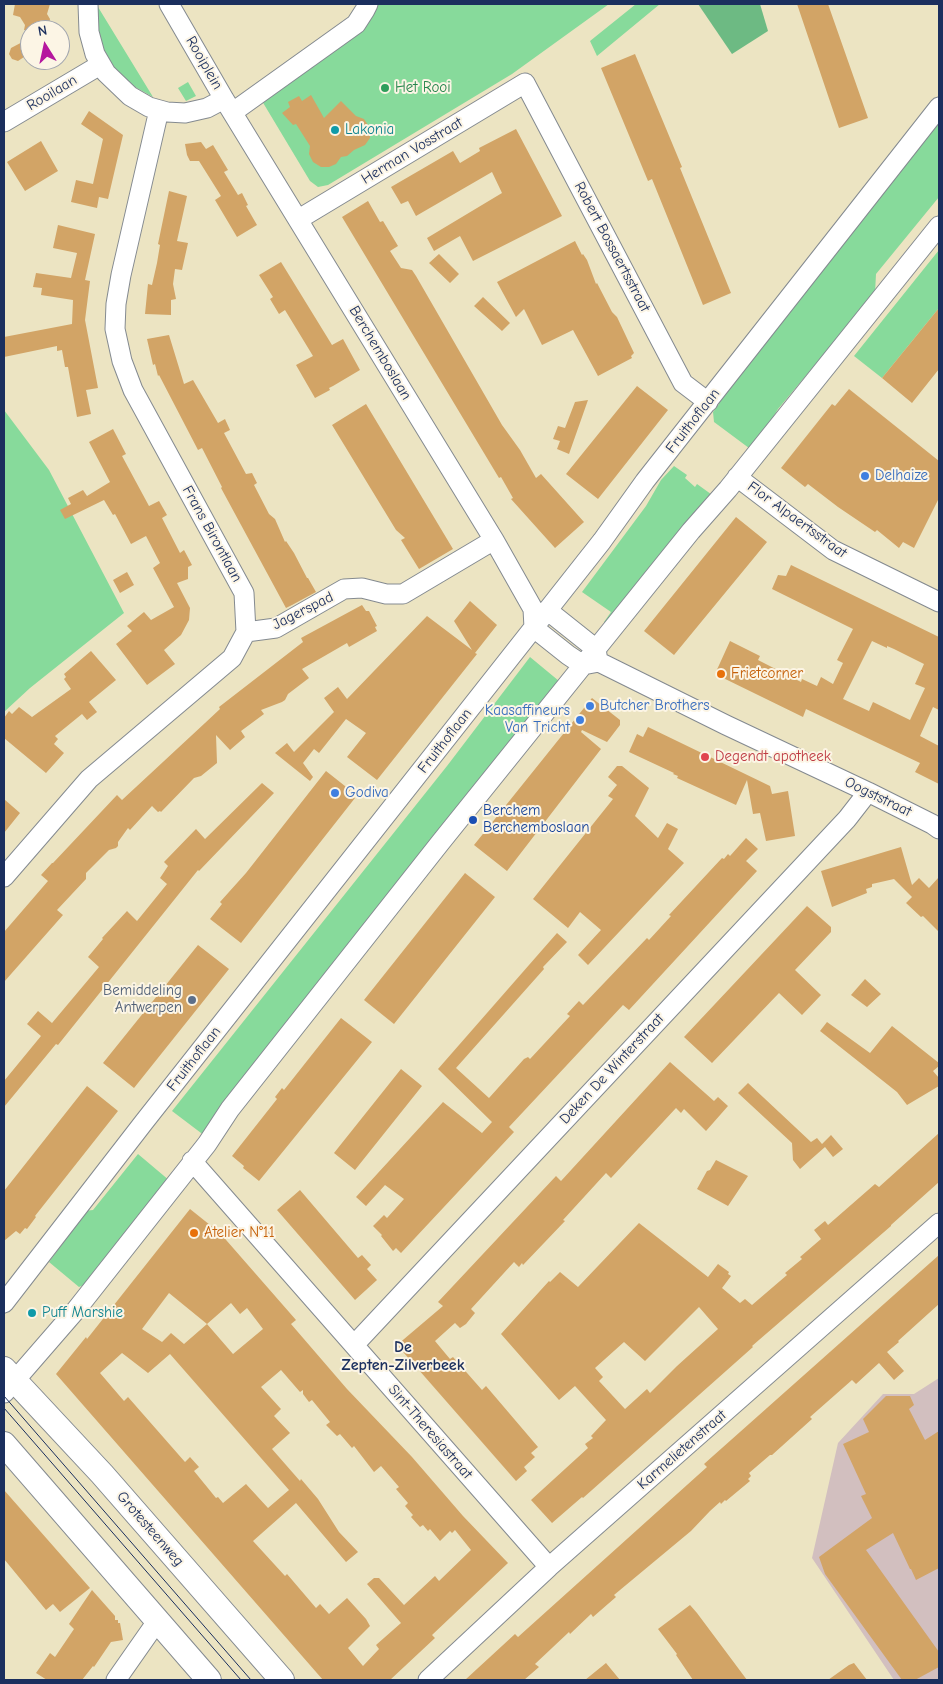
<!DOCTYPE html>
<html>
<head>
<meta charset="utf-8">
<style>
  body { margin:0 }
  #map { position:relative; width:943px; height:1684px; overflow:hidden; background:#ece4c2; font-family:"Comic Neue",sans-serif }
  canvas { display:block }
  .frame { position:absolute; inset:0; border:5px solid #1b2f5e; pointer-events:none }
  .north { position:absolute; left:20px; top:20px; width:50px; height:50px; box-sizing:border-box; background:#fcf5e5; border:1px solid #a2a6af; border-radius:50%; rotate:350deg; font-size:14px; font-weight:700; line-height:20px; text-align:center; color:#1b2f5e }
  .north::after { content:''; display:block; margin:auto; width:18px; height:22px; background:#b5179e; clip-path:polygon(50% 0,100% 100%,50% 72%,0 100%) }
</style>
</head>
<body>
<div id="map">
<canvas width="943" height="1684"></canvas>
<div class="frame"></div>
<div class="north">N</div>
</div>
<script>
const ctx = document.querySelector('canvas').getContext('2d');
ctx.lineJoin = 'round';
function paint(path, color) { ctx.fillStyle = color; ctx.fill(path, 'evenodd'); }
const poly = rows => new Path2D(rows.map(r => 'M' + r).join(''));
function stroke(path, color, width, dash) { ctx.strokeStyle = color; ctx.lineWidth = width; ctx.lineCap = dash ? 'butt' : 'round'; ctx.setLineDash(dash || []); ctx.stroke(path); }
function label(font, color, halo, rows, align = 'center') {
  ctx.font = font + ' "Comic Neue",sans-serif'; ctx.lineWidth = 4; ctx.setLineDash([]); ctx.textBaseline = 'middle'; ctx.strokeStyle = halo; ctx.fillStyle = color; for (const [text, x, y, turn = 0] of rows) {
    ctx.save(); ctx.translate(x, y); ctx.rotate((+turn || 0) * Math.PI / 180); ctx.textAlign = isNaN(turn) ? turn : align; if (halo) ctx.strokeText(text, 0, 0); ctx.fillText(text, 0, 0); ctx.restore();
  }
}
paint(poly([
  [939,1378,939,1680,894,1680,812,1558,838,1443,883,1394,914,1394]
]), '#d2bfbf');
paint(poly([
  [376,4,609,4,512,74,328,185,318,187,310,181,262,101],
  [636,4,660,4,597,56,590,41],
  [98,7,153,97,128,83,116,71,106,56,98,30],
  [188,82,196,96,186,101,178,88],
  [939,116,939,197,876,274,875,293,778,409,753,451,714,422,713,412,719,404,712,399],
  [939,250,939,308,882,378,854,356],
  [4,410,49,470,124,613,30,688,4,712],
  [674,466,687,475,685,478,695,487,697,484,715,497,680,530,633,590,610,628,604,622,611,612,582,592,646,506,661,480],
  [530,657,559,681,205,1136,172,1111,447,766],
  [138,1154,170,1181,91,1282,79,1287,49,1262,69,1235,84,1211,93,1210]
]), '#87da9b');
paint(poly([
  [698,4,760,4,768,31,732,54]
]), '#6dba83');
paint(poly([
  [15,4,50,4,47,14,50,19,48,30,24,30,25,25,20,17,13,15],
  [797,4,828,4,868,118,839,128],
  [30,38,30,53,18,61,12,59,9,54,11,48],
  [635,54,682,167,680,168,731,293,703,305,652,179,648,181,601,68],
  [311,95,324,118,341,101,356,116,364,119,370,128,370,138,365,145,354,150,347,156,341,157,336,164,329,167,321,167,313,162,309,154,310,146,296,124,293,125,282,113,290,107,288,102,299,96,302,101],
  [89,111,123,135,108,199,99,197,97,208,71,202,76,180,93,184,103,139,81,124],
  [516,129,562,216,473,261,460,236,434,251,427,238,502,193,492,172,416,216,408,201,401,204,391,187,453,151,460,163,480,151,479,148],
  [41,141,58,171,25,191,7,162],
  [201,142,206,149,213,145,228,170,224,172,238,195,242,193,248,205,246,206,257,225,237,237,215,200,221,196,199,161,190,161,187,155,185,144],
  [169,191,187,196,177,241,188,243,182,270,175,269,173,284,176,299,171,300,171,315,145,314,148,284,152,285,157,263,160,245,158,244],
  [368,201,380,222,383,221,398,246,390,251,401,268,412,270,416,276,502,425,520,450,536,478,541,474,584,522,555,548,511,499,513,498,501,477,499,478,342,217],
  [58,225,95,234,85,280,90,281,85,320,98,388,86,390,91,414,77,417,68,367,65,367,62,350,57,351,57,346,4,357,4,337,72,324,73,300,41,295,42,288,33,287,36,273,71,278,77,253,53,248],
  [575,241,582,255,583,254,587,260,596,284,597,283,612,312,617,317,634,353,631,356,632,358,598,376,573,330,542,345,524,309,516,317,497,282],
  [439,254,459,274,450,283,429,263],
  [281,262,332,345,343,339,360,370,333,386,329,388,330,390,315,398,296,365,313,356,285,310,279,314,270,299,273,297,259,275],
  [483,297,510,323,502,331,474,306],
  [939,308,939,369,912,403,882,378],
  [169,335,184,384,193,380,218,423,225,419,230,430,224,433,246,474,252,473,257,483,254,485,269,514,275,519,285,542,286,541,294,553,307,578,308,578,316,592,292,605,286,608,221,488,222,487,202,448,198,450,159,375,158,376,155,364,153,365,147,339],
  [637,386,668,410,598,499,566,474],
  [849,389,939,461,939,498,914,548,903,542,899,548,877,530,875,532,838,507,808,484,805,487,781,468,832,404,835,406],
  [588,400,569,454,557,449,560,441,553,439,558,426,565,428,575,402],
  [366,404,453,549,419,569,401,540,405,538,396,530,332,425],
  [113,429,126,454,122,456,149,506,159,501,167,515,162,518,180,553,184,550,192,565,188,567,188,579,177,583,190,608,189,620,181,635,164,650,175,664,147,685,116,644,132,631,127,626,144,612,151,620,174,607,153,568,160,563,146,536,131,544,115,514,113,515,104,500,65,519,60,510,71,504,68,498,83,490,87,496,110,482,89,442],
  [736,517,767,542,674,655,644,631],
  [791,565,939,637,939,710,933,707,920,736,939,746,939,784,915,772,920,763,806,709,803,717,715,674,730,641,760,656,758,660,801,682,802,679,817,686,821,677,833,684,843,663,837,660,853,629,772,589,778,575,786,576],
  [872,641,887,648,887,646,894,649,924,664,915,684,925,688,910,720,873,702,869,711,843,699],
  [127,572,134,585,120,593,113,580],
  [470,601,497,625,475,653,477,654,377,780,347,757,366,733,346,719,319,753,314,749,303,763,313,777,310,781,275,753,287,743,294,752,334,712,324,698,338,687,347,699,427,616,472,650,454,621],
  [362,605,366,611,369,611,377,626,375,627,377,631,349,647,347,643,302,669,309,678,288,694,285,700,282,702,261,710,264,714,241,731,245,737,230,750,216,735,217,763,201,776,194,778,161,812,160,811,158,812,152,806,130,830,128,828,118,842,118,846,116,848,109,850,86,873,86,879,57,910,63,915,4,982,4,932,48,881,41,875,52,863,53,863,117,795,122,800,205,723,220,709,219,707,303,642,301,638],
  [91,651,116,680,89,702,97,712,87,720,82,714,55,736,58,739,54,744,64,753,46,773,4,738,4,718,9,711,12,714,19,707,32,717,71,689,64,679,66,677,64,674],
  [592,698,620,720,620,725,607,742,582,730,581,732,601,749,507,871,474,845],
  [648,727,770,786,772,794,788,791,795,836,766,841,760,813,753,814,747,780,736,805,677,778,678,776,673,774,674,773,629,752,637,734,643,737],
  [617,766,622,766,649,788,635,816,658,838,667,823,678,829,668,849,684,863,588,965,578,955,601,930,580,912,568,928,533,899,613,799,608,796,617,785,608,777],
  [326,771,350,790,349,793,355,798,241,943,210,919,222,904,220,902,246,873],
  [262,783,274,793,199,871,198,870,58,1045,56,1044,4,1107,4,1081,41,1036,27,1024,38,1011,52,1023,99,967,88,957,103,939,102,938,127,911,137,921,167,884,160,878,168,866,164,862,196,829,205,839],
  [4,799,20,813,4,833],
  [746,838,758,849,746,861,757,871,629,1010,623,1005,509,1127,514,1132,401,1253,396,1248,393,1251,381,1236,382,1235,373,1226,384,1215,387,1218,404,1199,385,1185,366,1206,356,1197,443,1102,482,1133,492,1122,438,1069,557,933,567,942,543,967,544,969,456,1068,489,1098,524,1059,528,1057,530,1059,570,1016,567,1014,579,1001,583,1005,647,938,649,940,671,916,669,915,722,858,724,859,728,854,730,856],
  [901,847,912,885,919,878,929,888,939,877,939,932,923,916,921,917,906,903,912,897,894,879,872,884,872,887,866,889,867,893,832,907,821,871],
  [465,873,495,897,394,1024,364,1000],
  [807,906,831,927,831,932,795,970,821,995,802,1015,779,993,712,1063,684,1037],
  [198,945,229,969,134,1088,103,1063],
  [865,979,881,994,867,1007,851,995],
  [341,1018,372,1042,259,1181,243,1168,244,1166,232,1156,277,1099,275,1097,282,1088,284,1090],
  [827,1022,870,1053,892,1026,939,1063,939,1066,933,1071,939,1078,939,1086,907,1105,897,1092,820,1031],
  [670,1062,714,1101,718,1097,728,1106,706,1131,684,1109,681,1113,676,1108,611,1178,606,1173,563,1220,565,1221,523,1265,522,1263,519,1267,514,1262,471,1309,475,1313,466,1324,460,1328,455,1323,435,1341,450,1359,453,1357,482,1390,486,1386,538,1447,531,1453,535,1457,524,1467,527,1471,516,1481,397,1345,443,1306,438,1302,556,1176,561,1181],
  [401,1069,422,1086,355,1170,334,1153],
  [748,1083,811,1142,817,1138,822,1144,831,1135,843,1149,833,1157,825,1147,800,1169,793,1160,792,1143,738,1093],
  [87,1086,118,1111,35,1216,36,1217,27,1229,25,1228,20,1234,16,1231,4,1241,4,1191],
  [939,1133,939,1182,891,1225,891,1226,752,1346,753,1347,583,1498,582,1497,552,1523,531,1500,588,1448,585,1444,593,1438,591,1436,606,1420,575,1386,559,1400,501,1334,549,1281,550,1282,560,1272,578,1287,639,1223,708,1277,718,1264,729,1272,728,1274,731,1276,722,1288,740,1303,745,1299,752,1305,787,1275,785,1273,802,1259,800,1257,821,1239,814,1230,825,1221,828,1225,875,1184,879,1187],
  [699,1307,718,1329,677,1366,650,1393,647,1389,625,1409,599,1381,603,1377,595,1368,624,1342,645,1361],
  [716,1160,748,1176,728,1206,697,1189,707,1171,710,1170],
  [300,1190,358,1258,362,1255,371,1265,367,1269,377,1280,355,1300,277,1210],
  [190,1209,220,1233,296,1320,291,1324,347,1389,412,1457,463,1516,508,1563,432,1635,435,1638,390,1680,323,1680,56,1374,86,1337,87,1339],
  [169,1293,207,1324,184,1344,171,1333,162,1342,142,1329],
  [231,1303,240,1314,247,1308,263,1329,233,1354,207,1324],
  [122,1353,148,1373,170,1354,289,1490,268,1508,246,1484,223,1503,218,1497,216,1498,194,1471,199,1467,190,1457,185,1462,128,1397,124,1401,100,1373],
  [281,1370,300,1392,303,1390,303,1394,309,1402,312,1400,330,1422,326,1425,337,1436,340,1434,352,1448,354,1446,374,1472,381,1466,399,1487,396,1489,408,1503,405,1506,413,1515,411,1517,420,1527,423,1525,428,1531,430,1529,440,1541,450,1531,452,1533,455,1530,471,1550,439,1581,435,1576,404,1605,379,1578,374,1578,367,1584,401,1623,376,1645,379,1649,363,1666,348,1648,370,1626,366,1619,347,1598,329,1614,320,1604,316,1608,287,1574,285,1576,253,1541,296,1503,346,1562,358,1552,339,1532,318,1499,301,1479,300,1481,272,1449,290,1433,274,1416,281,1409,261,1387],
  [939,1255,939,1304,898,1341,899,1342,887,1352,904,1371,894,1380,879,1363,856,1384,852,1380,810,1417,812,1419,772,1455,770,1455,749,1473,751,1476,748,1479,750,1481,726,1501,725,1500,721,1504,720,1502,710,1511,691,1531,614,1595,616,1597,593,1617,591,1614,570,1634,569,1632,535,1664,539,1667,524,1680,465,1680,515,1634,518,1637,707,1467,704,1464],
  [886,1396,910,1396,914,1405,909,1409,925,1440,939,1431,939,1568,916,1580,911,1569,910,1569,893,1533,866,1550,939,1652,939,1667,915,1680,902,1680,825,1574,819,1557,872,1518,861,1496,866,1494,843,1444,869,1432,863,1419],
  [4,1490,90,1588,60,1612,53,1604,46,1610,4,1559],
  [92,1590,115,1616,115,1620,118,1620,118,1623,120,1623,123,1640,111,1642,94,1667,93,1666,82,1680,47,1680,36,1673,50,1653,55,1657,74,1629,69,1624],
  [690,1605,697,1613,747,1680,693,1680,676,1655,677,1654,658,1629],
  [606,1663,620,1680,585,1680],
  [854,1663,867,1680,828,1680,849,1665]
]), '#d2a466');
const minor = poly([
  [88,4,89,32,95,54,106,73,130,96,149,107,167,112,185,113,207,108,224,99],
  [169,4,224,99,494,540,533,609,534,628],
  [233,112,356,24,365,10,368,4],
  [4,122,100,65],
  [299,219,525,83,683,383,708,402],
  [737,477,833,550,939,602],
  [547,610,596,649,598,661],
  [534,628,568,655,583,665,599,662,726,725,868,792,932,824,939,829],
  [246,632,276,628,344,589,362,588,386,594,403,594,494,540],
  [4,877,89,779,232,658,246,632,244,593,133,390,122,361,115,329,116,304,121,275,159,110],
  [192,1161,549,1567],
  [4,1303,144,1122,602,541,645,481,939,107],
  [354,1345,847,819,868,792],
  [4,1393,76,1310,207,1144,230,1109,440,843,691,531,728,489,939,226],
  [116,1680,158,1620],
  [428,1680,549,1567,939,1223]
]);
const major = poly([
  [4,1369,102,1474,282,1680],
  [4,1444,209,1680]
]);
stroke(minor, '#848a90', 21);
stroke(major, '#848a90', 26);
stroke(minor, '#fff', 19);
stroke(major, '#fff', 24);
stroke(poly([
  [4,1396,251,1680],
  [4,1408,241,1680]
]), '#1b2f5e', 1);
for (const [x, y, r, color] of [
  [385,88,5,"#2e9e5b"],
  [335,130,5,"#0f9aa8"],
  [865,476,5,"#3f7fe0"],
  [721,674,5,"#e8710a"],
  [590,706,5,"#3f7fe0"],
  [580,720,5,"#3f7fe0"],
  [705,757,5,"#e0444e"],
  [335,793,5,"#3f7fe0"],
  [473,820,5,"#1a4fb4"],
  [192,1000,5,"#5c6f8a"],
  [194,1233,5,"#e8710a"],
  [32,1313,5,"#0f9aa8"]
]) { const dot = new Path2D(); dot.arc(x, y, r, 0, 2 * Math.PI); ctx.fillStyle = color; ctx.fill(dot); stroke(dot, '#fcf5e5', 2); }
label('15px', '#1b2f5e', '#fcf5e5', [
  ["Rooiplein",204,63,60],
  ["Rooilaan",52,93,-31],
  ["Herman Vosstraat",412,151,-31],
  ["Robert Bossaertsstraat",612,247,62],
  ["Berchemboslaan",380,353,59],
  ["Fruithoflaan",693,421,-52],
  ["Flor Alpaertsstraat",797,520,36],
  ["Frans Birontlaan",212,534,61],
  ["Jagerspad",303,611,-27],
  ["Fruithoflaan",445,741,-52],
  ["Oogststraat",878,797,26],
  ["Fruithoflaan",194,1059,-52],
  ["Deken De Winterstraat",612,1069,-47],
  ["Sint-Theresiastraat",430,1432,49],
  ["Karmelietenstraat",682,1450,-41],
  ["Grotesteenweg",150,1529,49]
]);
label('15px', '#27864d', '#fcf5e5', [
  ["Het Rooi",395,88]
], 'left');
label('15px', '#0d838f', '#fcf5e5', [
  ["Lakonia",345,130],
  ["Puff Marshie",42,1313]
], 'left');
label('15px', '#366cbe', '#fcf5e5', [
  ["Delhaize",875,476],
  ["Butcher Brothers",600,706],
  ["Kaasaffineurs",570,711,"right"],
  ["Van Tricht",570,728,"right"],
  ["Godiva",345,793]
], 'left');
label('15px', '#c56008', '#fcf5e5', [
  ["Frietcorner",731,674],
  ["Atelier N°11",204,1233]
], 'left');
label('15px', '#be3a42', '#fcf5e5', [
  ["Degendt apotheek",715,757]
], 'left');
label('15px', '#164399', '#fcf5e5', [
  ["Berchem",483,811],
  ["Berchemboslaan",483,828]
], 'left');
label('15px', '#4e5e75', '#fcf5e5', [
  ["Bemiddeling",182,991],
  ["Antwerpen",182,1008]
], 'right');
label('bold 16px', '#1b2f5e', '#fcf5e5', [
  ["De",403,1347],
  ["Zepten-Zilverbeek",403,1365]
]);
</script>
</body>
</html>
